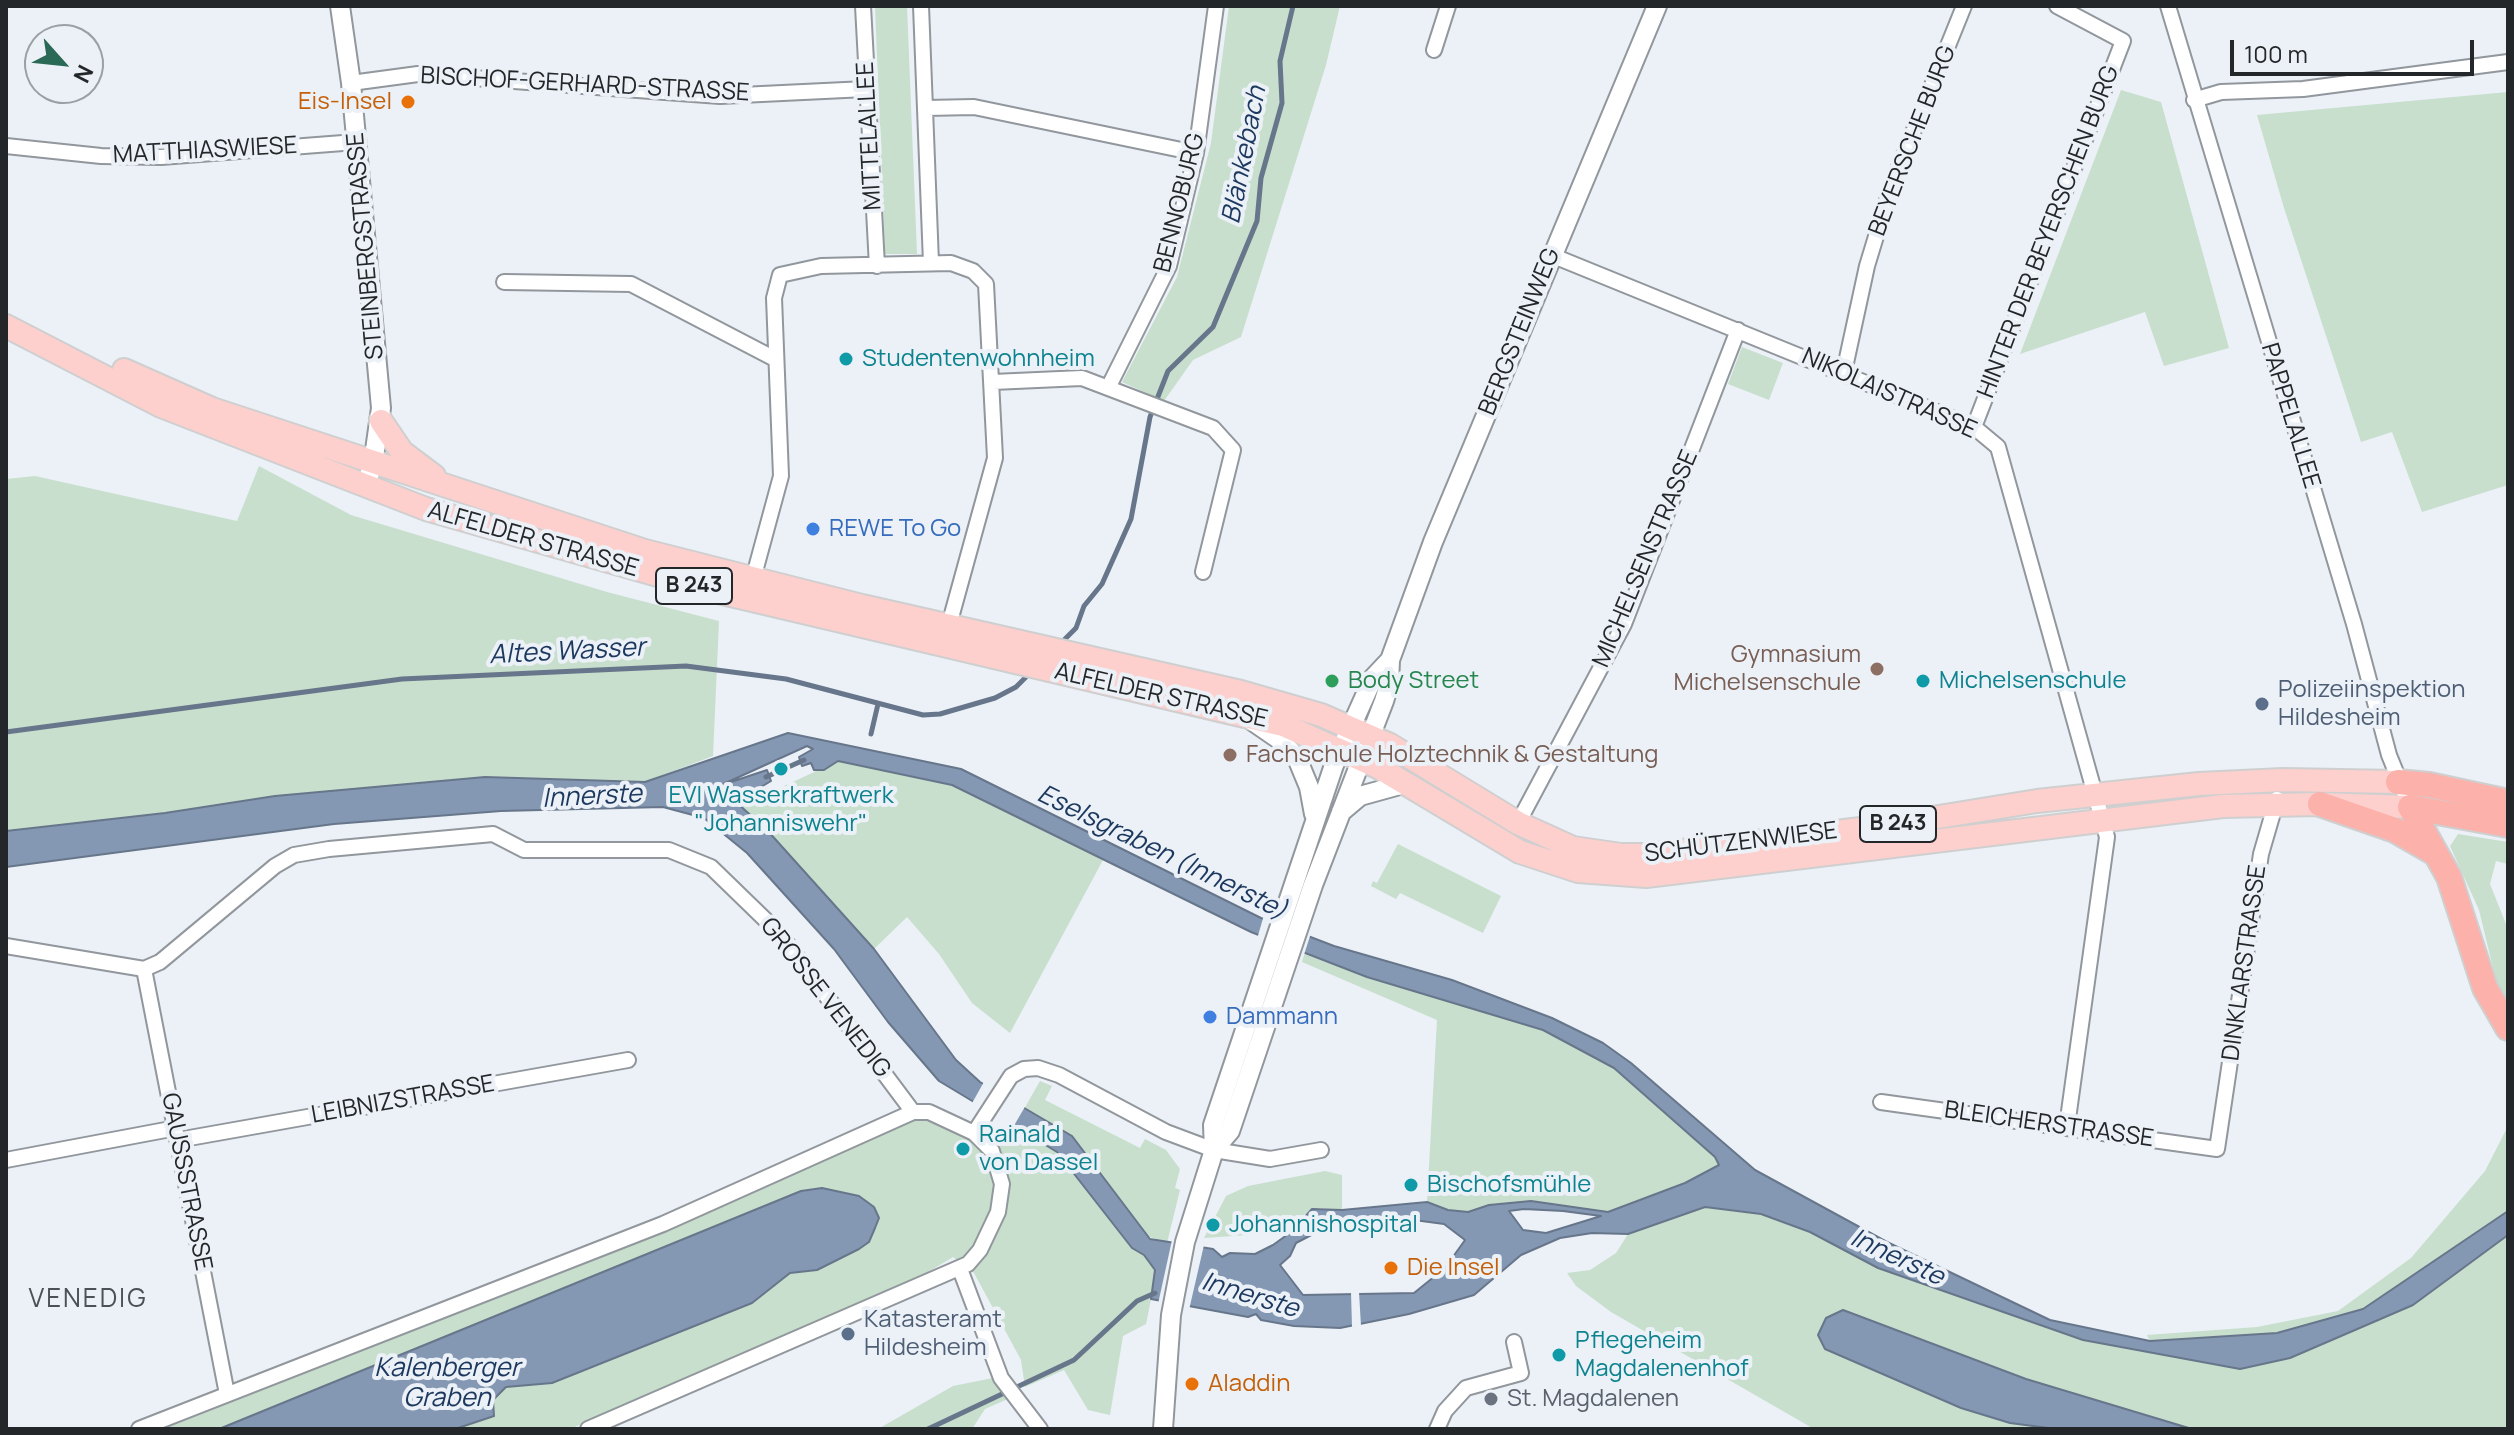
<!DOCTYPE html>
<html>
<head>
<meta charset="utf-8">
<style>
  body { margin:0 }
  #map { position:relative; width:2514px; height:1435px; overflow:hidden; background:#ebf1f7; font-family:Manrope,sans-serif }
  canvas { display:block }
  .frame { position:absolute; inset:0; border:8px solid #242729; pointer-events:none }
  .north { position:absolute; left:24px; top:24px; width:80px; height:80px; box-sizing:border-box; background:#ebf1f7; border:2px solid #9ba0a5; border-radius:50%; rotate:117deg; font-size:22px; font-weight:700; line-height:32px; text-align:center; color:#242729 }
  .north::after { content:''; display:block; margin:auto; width:28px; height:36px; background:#2a6956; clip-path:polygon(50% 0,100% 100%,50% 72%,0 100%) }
  .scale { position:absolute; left:2230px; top:40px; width:244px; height:36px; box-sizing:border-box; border:4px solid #242729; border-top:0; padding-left:10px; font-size:24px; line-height:28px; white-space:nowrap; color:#242729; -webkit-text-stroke:6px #ebf1f7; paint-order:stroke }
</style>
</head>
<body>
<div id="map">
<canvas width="2514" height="1435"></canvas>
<div class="frame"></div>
<div class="north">N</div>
<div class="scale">100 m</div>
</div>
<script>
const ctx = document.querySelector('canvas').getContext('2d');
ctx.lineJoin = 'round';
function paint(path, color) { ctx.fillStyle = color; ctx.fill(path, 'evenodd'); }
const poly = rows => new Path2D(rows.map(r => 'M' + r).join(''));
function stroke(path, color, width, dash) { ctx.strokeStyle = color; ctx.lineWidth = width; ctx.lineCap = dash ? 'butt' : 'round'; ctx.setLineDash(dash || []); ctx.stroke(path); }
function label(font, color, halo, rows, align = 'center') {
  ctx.font = font + ' Manrope,sans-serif'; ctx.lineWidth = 8; ctx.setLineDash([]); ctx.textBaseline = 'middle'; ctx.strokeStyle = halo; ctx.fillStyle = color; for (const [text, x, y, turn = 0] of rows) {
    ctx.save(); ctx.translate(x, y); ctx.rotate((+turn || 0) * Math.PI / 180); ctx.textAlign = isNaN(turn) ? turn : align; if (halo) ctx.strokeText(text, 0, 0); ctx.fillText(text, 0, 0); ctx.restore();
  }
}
paint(poly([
  [875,6,907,6,917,254,885,254],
  [1229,6,1340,6,1326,65,1241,337,1193,360,1164,401,1122,382,1177,277,1211,143],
  [2121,90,2161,102,2229,348,2164,366,2145,312,2020,354],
  [2508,92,2508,485,2422,512,2392,432,2361,442,2284,208,2257,115],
  [1742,347,1783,363,1769,400,1728,384],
  [259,466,351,515,607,592,719,621,713,756,645,782,485,777,275,796,165,813,6,831,6,479,35,476,237,521],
  [838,761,952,785,1103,860,1010,1033,972,1003,939,954,907,917,874,949,767,830,736,801,765,787,771,792],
  [2458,834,2508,842,2508,864,2496,861,2490,884,2508,929,2508,1007,2496,980,2479,910,2450,846],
  [1398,844,1501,896,1483,933,1400,893,1396,899,1371,886,1373,881,1377,883],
  [1304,954,1367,977,1543,1030,1614,1068,1715,1157,1720,1165,1685,1183,1608,1212,1531,1201,1489,1205,1469,1212,1448,1210,1427,1202,1437,1020,1302,962],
  [1040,1081,1052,1086,1045,1100,1140,1148,1145,1139,1166,1150,1180,1169,1175,1188,1180,1190,1167,1243,1145,1235,1137,1221,1132,1248,1144,1255,1155,1270,1155,1279,1146,1324,1123,1336,1110,1415,1088,1410,1064,1370,1025,1387,1021,1360,974,1273,953,1257,910,1283,570,1429,150,1429,913,1114,931,1117,972,1137,1016,1123],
  [2508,1126,2508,1211,2363,1309,2277,1333,2150,1341,2147,1335,2257,1327,2338,1311,2411,1258,2485,1171],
  [1325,1171,1342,1175,1342,1210,1319,1208,1305,1214,1291,1232,1204,1238,1226,1196,1248,1186],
  [1705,1207,1761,1214,1810,1232,1878,1268,2083,1340,2240,1369,2290,1358,2413,1305,2508,1235,2508,1429,1814,1429,1611,1312,1576,1286,1567,1273,1590,1270,1616,1253,1628,1234],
  [993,1378,1010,1398,985,1409,972,1429,878,1429,953,1386]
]), '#c8dfcd');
const water = poly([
  [788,733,961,769,1261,918,1334,946,1452,980,1552,1018,1603,1043,1631,1063,1755,1170,1887,1242,2050,1320,2150,1341,2277,1333,2363,1309,2508,1211,2508,1235,2413,1305,2290,1358,2240,1369,2083,1340,1878,1268,1810,1232,1761,1214,1705,1207,1628,1234,1592,1233,1560,1238,1521,1255,1474,1295,1409,1314,1340,1328,1294,1326,1261,1320,1256,1314,1248,1317,1151,1299,1155,1270,1144,1255,1132,1248,1057,1152,939,1081,888,1022,834,949,747,853,704,818,663,807,501,811,334,824,6,867,6,831,165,813,275,796,485,777,645,782,788,733],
  [807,746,813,749,799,757,802,766,811,763,814,770,824,770,838,761,952,785,1251,932,1367,977,1543,1030,1614,1068,1715,1157,1719,1165,1685,1183,1608,1212,1531,1201,1489,1205,1468,1212,1448,1210,1427,1202,1342,1210,1312,1209,1291,1232,1273,1245,1255,1254,1230,1253,1222,1257,1213,1249,1150,1239,1072,1136,980,1082,956,1060,874,949,767,830,736,802,771,781,767,770,719,786,807,746],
  [1524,1209,1563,1211,1601,1216,1546,1233,1523,1230,1509,1211,1524,1209],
  [1399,1218,1444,1224,1465,1240,1445,1268,1414,1293,1303,1295,1280,1265,1290,1256,1296,1243,1319,1231,1346,1223,1399,1218],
  [822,1188,859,1196,874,1207,879,1218,875,1228,869,1242,859,1249,817,1270,790,1273,752,1303,552,1383,506,1387,493,1400,494,1416,455,1429,219,1429,801,1191,822,1188],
  [1843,1310,2026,1379,2192,1429,2056,1429,2010,1423,1961,1408,1825,1349,1818,1335,1826,1318,1843,1310]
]);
paint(water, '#8498b3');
stroke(water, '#67768a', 2);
paint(poly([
  [1264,915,1311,933,1303,958,1257,939],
  [985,1080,1026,1105,1012,1129,971,1105],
  [1172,1240,1204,1245,1189,1310,1158,1304],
  [1351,1292,1359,1292,1361,1326,1352,1327]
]), '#ebf1f7');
stroke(poly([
  [1061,643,1076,628,1084,606,1102,584,1131,519,1150,417,1168,371,1213,327,1257,221,1261,178,1282,103,1280,61,1293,6],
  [6,732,402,679,686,666,786,679,923,715,940,714,995,698,1016,687,1031,672],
  [871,734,878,704],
  [766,777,804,760],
  [928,1429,1074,1360,1137,1301,1155,1293]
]), '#67768a', 5);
const street = poly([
  [863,6,877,266],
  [921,6,931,263],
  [2168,6,2354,624,2389,755,2410,807],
  [1434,50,1448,6],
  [351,83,418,74,720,96,866,89],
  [2194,100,2221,92,2303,89,2508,62],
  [926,108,974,107,1196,153],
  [6,146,101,156,161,157,356,142],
  [1551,255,1974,427,1998,447,2107,837,2067,1126],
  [504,282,631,284,775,359],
  [1844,372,1867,266,1891,187,1964,6],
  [993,382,1082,378,1213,428,1233,450,1203,572],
  [1108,388,1169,266,1196,153,1216,6],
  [1974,427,2123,41,2057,6],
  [753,579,781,476,774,298,780,275,821,266,951,263,973,271,986,284,995,458,949,625],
  [1518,823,1624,624,1738,330],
  [6,946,144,969,160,962,275,866,294,855,329,849,493,834,524,850,669,850,711,867,780,934,913,1112],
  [144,969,227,1394],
  [1881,1102,2217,1149,2261,854,2277,799],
  [974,1133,1011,1076,1024,1069,1038,1068,1059,1075,1166,1132,1214,1150,1270,1159,1321,1150],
  [178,1140,628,1060],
  [6,1160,176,1128],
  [960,1269,1001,1378,1040,1429],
  [139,1429,663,1224,913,1112,929,1112,974,1133,992,1151,1002,1184,998,1212,980,1250,968,1264,588,1429],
  [1437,1429,1445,1411,1466,1388,1521,1373,1514,1342]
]);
const secondary = poly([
  [340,6,351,83,381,408,373,464,366,484],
  [1251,720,1280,740,1297,758,1309,787,1314,814],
  [1341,812,1360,796,1407,783],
  [1214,1150,1230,1131,1313,885,1384,701,1389,685,1390,660,1433,542,1657,6],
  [1163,1429,1171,1315,1185,1242,1214,1150,1213,1125,1334,765,1373,678,1390,660]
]);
const primary = poly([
  [6,326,161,406,426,509,714,591,1283,725,1378,767,1520,852,1578,871,1646,876,2223,806,2320,804,2410,807],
  [124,370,212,409,645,551,862,606,1241,692,1321,715,1390,745,1518,823,1573,848,1621,855,1649,855,1877,827,2037,801,2199,784,2283,780,2398,782],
  [381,421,402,452,434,476]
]);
const highway = poly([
  [2398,782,2429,785,2508,802],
  [2320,804,2395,830,2435,853],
  [2410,807,2449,877,2485,988,2508,1028],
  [2410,807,2508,825]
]);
stroke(street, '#91979c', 18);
stroke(secondary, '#91979c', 22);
stroke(primary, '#cfcfd0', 26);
stroke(highway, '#cfcfd0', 28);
stroke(street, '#fff', 14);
stroke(secondary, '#fff', 18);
stroke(primary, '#fdd0cd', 22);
stroke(highway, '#fcb1ab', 24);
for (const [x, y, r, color] of [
  [408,102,8,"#e8710a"],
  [846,359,8,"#0f9aa8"],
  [813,529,8,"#3f7fe0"],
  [1877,669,8,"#8d6e63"],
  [1332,681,8,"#2e9e5b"],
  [1923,681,8,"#0f9aa8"],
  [2262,704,8,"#5c6f8a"],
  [1230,755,8,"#8d6e63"],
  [781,769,8,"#0f9aa8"],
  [1210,1017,8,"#3f7fe0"],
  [963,1149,8,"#0f9aa8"],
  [1411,1185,8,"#0f9aa8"],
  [1213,1225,8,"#0f9aa8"],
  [1391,1268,8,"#e8710a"],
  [848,1334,8,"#5c6f8a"],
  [1559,1355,8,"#0f9aa8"],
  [1192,1384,8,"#e8710a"],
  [1491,1399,8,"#6b7280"]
]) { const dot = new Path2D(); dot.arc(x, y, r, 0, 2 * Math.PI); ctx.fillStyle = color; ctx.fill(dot); stroke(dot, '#ebf1f7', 3); }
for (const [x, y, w] of [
  [694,586,76],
  [1898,824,76]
]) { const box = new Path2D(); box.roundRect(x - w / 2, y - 18, w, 36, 6); ctx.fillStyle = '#ebf1f7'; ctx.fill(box); stroke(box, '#242729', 2); }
label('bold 22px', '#242729', null, [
  ["B 243",694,586],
  ["B 243",1898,824]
]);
label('24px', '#242729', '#ebf1f7', [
  ["BISCHOF-GERHARD-STRASSE",585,85,3],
  ["MITTELALLEE",870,136,-93],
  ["BEYERSCHE BURG",1913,141,-69],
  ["MATTHIASWIESE",205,151,-3],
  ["BENNOBURG",1180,203,-76],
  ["HINTER DER BEYERSCHEN BURG",2049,232,-69],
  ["STEINBERGSTRASSE",366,246,-95],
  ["BERGSTEINWEG",1520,332,-68],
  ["NIKOLAISTRASSE",1889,394,24],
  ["PAPPELALLEE",2290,416,73],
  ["ALFELDER STRASSE",533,540,16],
  ["MICHELSENSTRASSE",1646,559,-67],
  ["ALFELDER STRASSE",1161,696,13],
  ["SCHÜTZENWIESE",1741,843,-7],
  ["DINKLARSTRASSE",2245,963,-82],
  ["GROSSE VENEDIG",825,998,52],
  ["LEIBNIZSTRASSE",403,1100,-10],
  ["BLEICHERSTRASSE",2049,1125,8],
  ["GAUSSSTRASSE",186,1182,79]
]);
label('24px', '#c56008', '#ebf1f7', [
  ["Eis-Insel",392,102,"right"],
  ["Die Insel",1407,1268],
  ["Aladdin",1208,1384]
], 'left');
label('24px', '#0d838f', '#ebf1f7', [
  ["Studentenwohnheim",862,359],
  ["Michelsenschule",1939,681],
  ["EVI Wasserkraftwerk",781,796,"center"],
  ["\"Johanniswehr\"",781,824,"center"],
  ["Rainald",979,1135],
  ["von Dassel",979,1163],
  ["Bischofsmühle",1427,1185],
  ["Johannishospital",1229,1225],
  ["Pflegeheim",1575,1341],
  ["Magdalenenhof",1575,1369]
], 'left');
label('24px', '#366cbe', '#ebf1f7', [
  ["REWE To Go",829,529],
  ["Dammann",1226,1017]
], 'left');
label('24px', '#785e54', '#ebf1f7', [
  ["Gymnasium",1861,655],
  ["Michelsenschule",1861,683],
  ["Fachschule Holztechnik & Gestaltung",1246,755,"left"]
], 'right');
label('24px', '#27864d', '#ebf1f7', [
  ["Body Street",1348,681]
], 'left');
label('24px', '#4e5e75', '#ebf1f7', [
  ["Polizeiinspektion",2278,690],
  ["Hildesheim",2278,718],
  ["Katasteramt",864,1320],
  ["Hildesheim",864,1348]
], 'left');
label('24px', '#5b616d', '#ebf1f7', [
  ["St. Magdalenen",1507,1399]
], 'left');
label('italic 26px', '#1c385e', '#ebf1f7', [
  ["Blänkebach",1245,155,-79],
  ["Altes Wasser",567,652,-3],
  ["Innerste",592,797,-3],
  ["Eselsgraben (Innerste)",1162,853,26],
  ["Innerste",1897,1258,25],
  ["Innerste",1250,1296,17],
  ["Kalenberger",447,1369],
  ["Graben",447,1399]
]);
ctx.letterSpacing = '2px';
label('26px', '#4b5156', '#ebf1f7', [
  ["VENEDIG",88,1300]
]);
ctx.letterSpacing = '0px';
</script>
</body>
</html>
